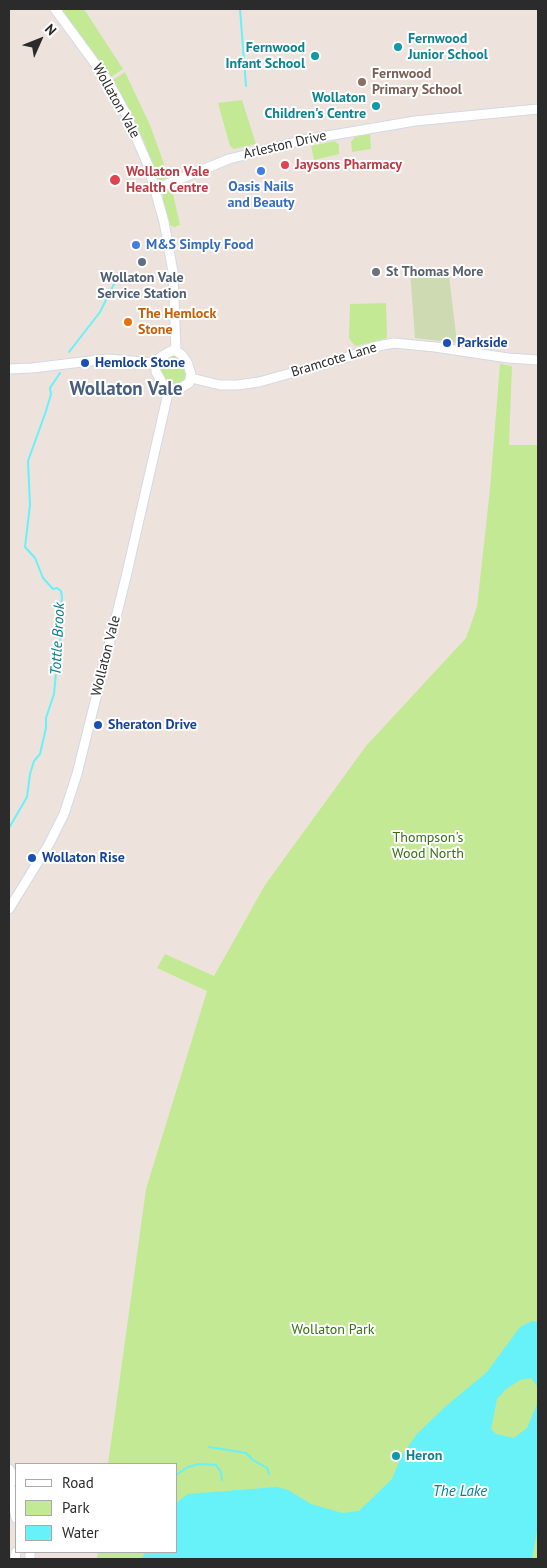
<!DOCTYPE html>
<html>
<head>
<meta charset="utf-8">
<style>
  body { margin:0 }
  #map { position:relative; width:547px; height:1568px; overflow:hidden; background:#eee3dc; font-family:"PT Sans",sans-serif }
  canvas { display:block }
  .frame { position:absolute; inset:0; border:10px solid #2b2b2b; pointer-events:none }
  .legend { position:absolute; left:15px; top:1463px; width:162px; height:90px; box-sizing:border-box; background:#fff; border:1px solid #aaa; margin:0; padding:6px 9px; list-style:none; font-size:15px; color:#2b2b2b }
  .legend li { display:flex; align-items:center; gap:10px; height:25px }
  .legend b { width:25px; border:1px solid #aaa }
  .north { position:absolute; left:15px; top:15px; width:50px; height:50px; -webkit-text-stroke:4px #fff; paint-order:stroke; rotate:46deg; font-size:14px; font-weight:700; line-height:20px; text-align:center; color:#2b2b2b }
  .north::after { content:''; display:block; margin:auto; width:18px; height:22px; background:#2b2b2b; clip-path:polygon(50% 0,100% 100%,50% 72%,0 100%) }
</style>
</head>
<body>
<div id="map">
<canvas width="547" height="1568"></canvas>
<div class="frame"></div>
<ul class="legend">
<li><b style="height:6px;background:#fff"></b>Road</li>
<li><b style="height:14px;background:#c3e994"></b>Park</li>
<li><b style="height:14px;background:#67f1f9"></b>Water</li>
</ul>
<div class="north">N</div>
</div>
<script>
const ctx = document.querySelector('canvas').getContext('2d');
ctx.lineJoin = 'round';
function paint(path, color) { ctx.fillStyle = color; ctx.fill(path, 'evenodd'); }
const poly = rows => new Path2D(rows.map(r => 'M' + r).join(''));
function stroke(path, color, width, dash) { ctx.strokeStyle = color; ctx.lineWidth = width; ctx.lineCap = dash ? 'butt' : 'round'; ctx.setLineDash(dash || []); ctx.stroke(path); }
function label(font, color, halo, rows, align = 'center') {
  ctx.font = font + ' "PT Sans",sans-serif'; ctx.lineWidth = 4; ctx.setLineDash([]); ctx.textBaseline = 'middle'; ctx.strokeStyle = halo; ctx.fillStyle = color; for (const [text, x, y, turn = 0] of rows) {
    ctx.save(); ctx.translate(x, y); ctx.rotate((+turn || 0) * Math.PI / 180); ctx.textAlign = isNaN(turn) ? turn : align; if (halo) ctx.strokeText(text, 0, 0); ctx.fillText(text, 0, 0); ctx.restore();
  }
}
paint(poly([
  [61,9,84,9,123,69,111,77],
  [125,72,150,125,168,175,165,181,158,179,156,176,144,141,113,80],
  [242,100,256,144,234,149,230,146,218,103],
  [370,134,371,149,352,152,351,142,355,137],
  [335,141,339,145,339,154,314,160,311,146],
  [168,189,173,194,180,225,174,227,170,225,163,200,163,194],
  [386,303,387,338,357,346,354,345,349,338,350,304],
  [171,356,176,356,183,362,187,374,184,381,175,386,166,383,160,371,162,361],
  [500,364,512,366,509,445,538,445,538,1559,97,1559,98,1552,176,1552,176,1464,108,1464,146,1189,207,991,157,968,165,954,214,976,265,885,366,746,466,638,477,607,490,489]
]), '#c3e994');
paint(poly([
  [448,267,457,343,415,338,410,271]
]), '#cedab2');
paint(poly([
  [532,1321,538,1322,538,1387,531,1378,520,1380,506,1389,497,1399,491,1429,496,1434,514,1438,527,1428,538,1402,538,1525,532,1559,142,1559,145,1552,176,1552,176,1503,188,1494,277,1487,288,1490,311,1504,342,1513,359,1511,392,1479,402,1455,417,1434,445,1407,487,1372,520,1327]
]), '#67f1f9');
stroke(poly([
  [240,9,246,86],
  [69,352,100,312,118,276],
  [9,828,27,797,30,774,34,761,40,754,46,728,46,718,54,694,58,651,61,636,59,624,62,597,61,591,57,588,53,589,43,578,35,558,25,547,30,505,28,461,46,411,51,394,50,388,60,373],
  [209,1447,246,1453,253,1460,267,1468,269,1474],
  [176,1475,188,1467,199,1464,216,1465,221,1472,222,1480]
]), '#67f1f9', 2);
const minor = poly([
  [55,9,108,81,125,112,148,165,164,222,173,272,176,351],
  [155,189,229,159,304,140,415,121,538,109],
  [171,351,176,351,182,355,187,362,191,374,189,383,177,390,164,386,156,372,156,365,159,358,171,351],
  [9,369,32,368,107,359,156,363],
  [191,378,220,385,237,385,259,382,345,358,373,347,394,343,435,347,508,358,538,360],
  [9,909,49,844,64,814,77,774,126,577,169,389],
  [9,1469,16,1481],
  [9,1481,16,1518],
  [15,1559,16,1552],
  [30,1559,30,1552]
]);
stroke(minor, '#d1d9e5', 11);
stroke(minor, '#fff', 9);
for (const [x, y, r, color] of [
  [398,47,5,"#0f9aa8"],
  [315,56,5,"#0f9aa8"],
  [362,82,5,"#8d6e63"],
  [376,106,5,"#0f9aa8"],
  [285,165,5,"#e0444e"],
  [261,171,5,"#3f7fe0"],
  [115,180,6,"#e0444e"],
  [136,245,5,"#3f7fe0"],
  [142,262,5,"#5c6f8a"],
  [376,272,5,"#6b7280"],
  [128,322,5,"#e8710a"],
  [447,343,5,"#1a4fb4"],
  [85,363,5,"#1a4fb4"],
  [98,725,5,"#1a4fb4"],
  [32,858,5,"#1a4fb4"],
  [396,1456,5,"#0f9aa8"]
]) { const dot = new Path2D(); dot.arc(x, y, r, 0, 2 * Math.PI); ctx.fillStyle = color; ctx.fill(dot); stroke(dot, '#fff', 2); }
label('bold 14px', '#0d838f', '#fff', [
  ["Fernwood",408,39],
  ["Junior School",408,55],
  ["Fernwood",305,48,"right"],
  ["Infant School",305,64,"right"],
  ["Wollaton",366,98,"right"],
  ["Children's Centre",366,114,"right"],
  ["Heron",406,1456]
], 'left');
label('bold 14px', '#785e54', '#fff', [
  ["Fernwood",372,74],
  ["Primary School",372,90]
], 'left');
label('14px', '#2b2b2b', '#fff', [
  ["Wollaton Vale",116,101,61],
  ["Arleston Drive",285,145,-13],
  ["Bramcote Lane",334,360,-17],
  ["Wollaton Vale",106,656,-76]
]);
label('bold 14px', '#be3a42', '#fff', [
  ["Jaysons Pharmacy",295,165],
  ["Wollaton Vale",126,172],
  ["Health Centre",126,188]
], 'left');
label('bold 14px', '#366cbe', '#fff', [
  ["Oasis Nails",261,187],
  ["and Beauty",261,203],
  ["M&S Simply Food",146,245,"left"]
]);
label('bold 14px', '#5b616d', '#fff', [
  ["St Thomas More",386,272]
], 'left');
label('bold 14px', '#4e5e75', '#fff', [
  ["Wollaton Vale",142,278],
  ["Service Station",142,294]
]);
label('bold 14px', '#c56008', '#fff', [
  ["The Hemlock",138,314],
  ["Stone",138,330]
], 'left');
label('bold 14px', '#164399', '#fff', [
  ["Parkside",457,343],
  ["Hemlock Stone",95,363],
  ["Sheraton Drive",108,725],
  ["Wollaton Rise",42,858]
], 'left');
label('14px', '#3a7014', '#fff', [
  ["Thompson's",428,838],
  ["Wood North",428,854],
  ["Wollaton Park",333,1330]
]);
label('italic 15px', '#048092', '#fff', [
  ["Tottle Brook",58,639,-87],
  ["The Lake",460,1492]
]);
label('bold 19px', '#475e80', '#fff', [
  ["Wollaton Vale",126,390]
]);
</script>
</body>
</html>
